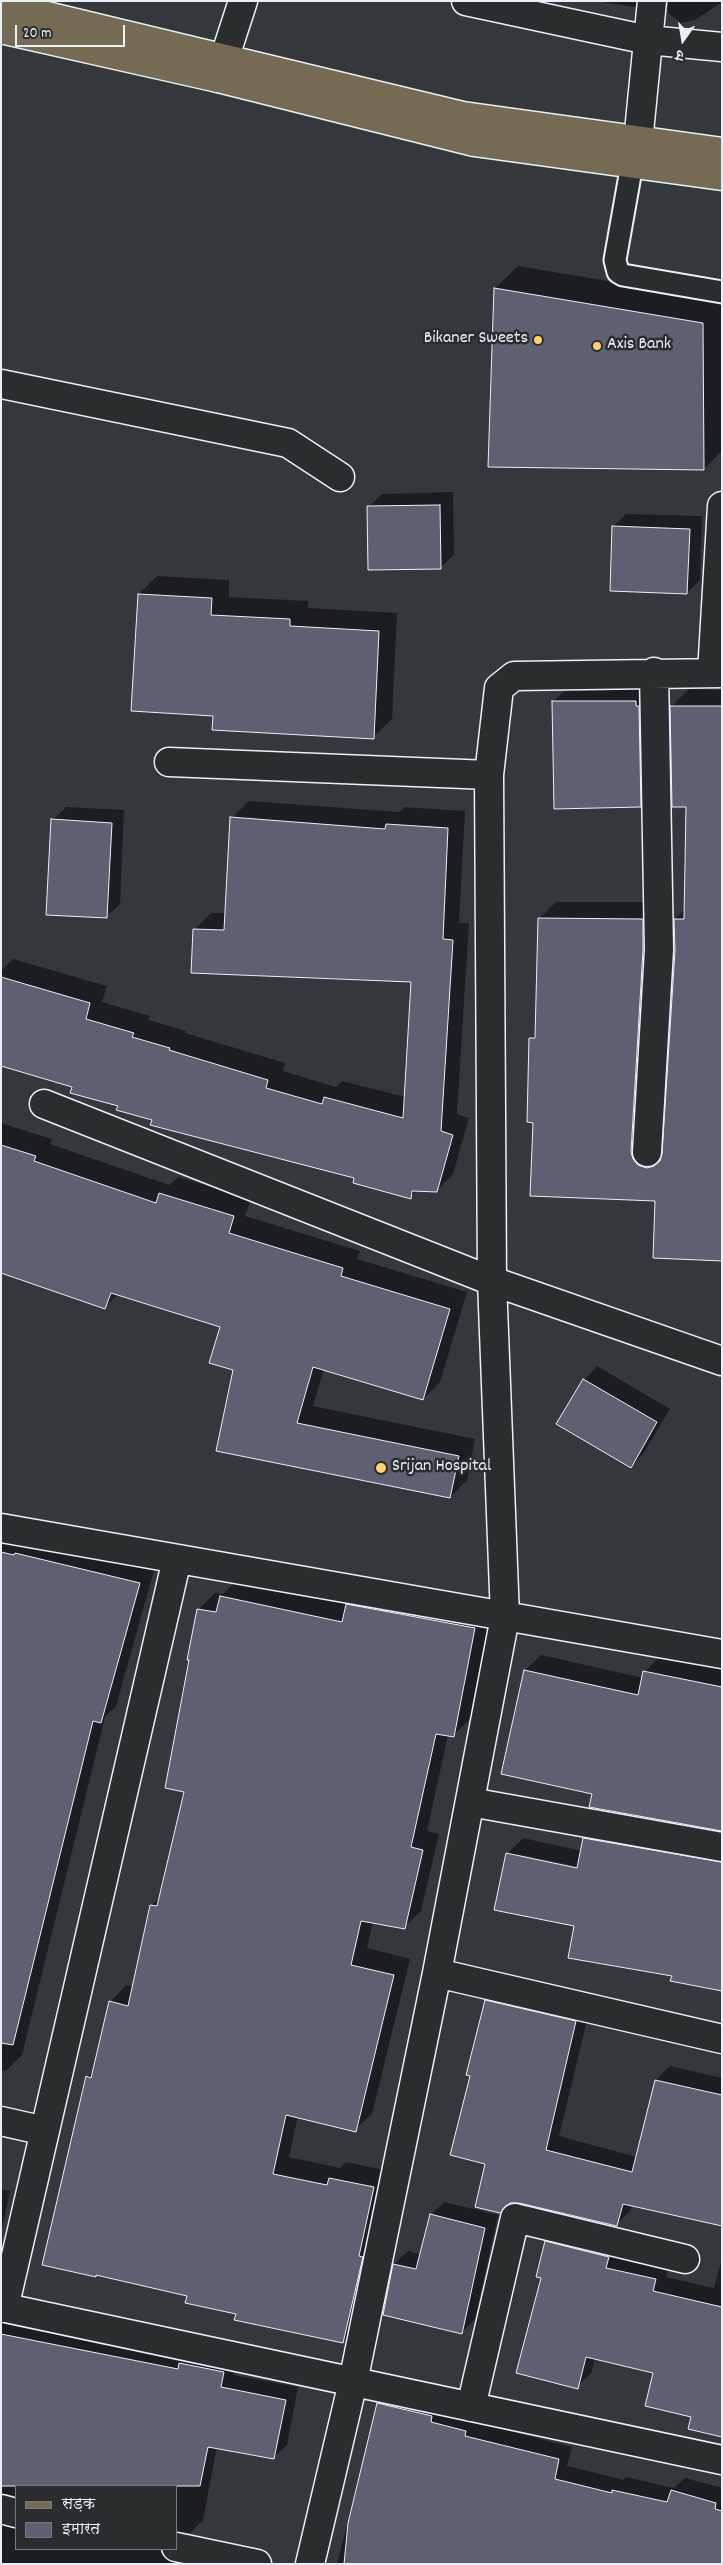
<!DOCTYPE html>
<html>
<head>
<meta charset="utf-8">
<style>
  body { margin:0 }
  #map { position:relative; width:723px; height:2565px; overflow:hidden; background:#34373c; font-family:Dekko,"Playpen Sans Deva",sans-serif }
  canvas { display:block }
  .frame { position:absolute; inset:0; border:2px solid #e8f1f8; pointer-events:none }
  .legend { position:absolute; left:15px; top:2485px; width:162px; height:65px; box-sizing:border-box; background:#2a2d2e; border:1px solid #767b7f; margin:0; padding:6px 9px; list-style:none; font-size:15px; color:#e8f1f8 }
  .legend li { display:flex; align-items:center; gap:10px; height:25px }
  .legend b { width:25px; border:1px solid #767b7f }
  .north { position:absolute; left:658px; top:15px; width:50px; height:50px; -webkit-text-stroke:4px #2a2d2e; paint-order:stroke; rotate:193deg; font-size:14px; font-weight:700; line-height:20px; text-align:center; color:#e8f1f8 }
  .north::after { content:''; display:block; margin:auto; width:18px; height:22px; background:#e8f1f8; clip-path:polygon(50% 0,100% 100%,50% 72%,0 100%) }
  .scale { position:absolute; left:15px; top:25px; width:110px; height:22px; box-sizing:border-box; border:2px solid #e8f1f8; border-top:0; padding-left:6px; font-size:15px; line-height:18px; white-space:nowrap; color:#e8f1f8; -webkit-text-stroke:4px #2a2d2e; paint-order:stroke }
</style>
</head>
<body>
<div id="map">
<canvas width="723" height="2565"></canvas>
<div class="frame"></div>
<ul class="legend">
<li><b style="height:6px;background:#746b52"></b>सड़क</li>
<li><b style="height:14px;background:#5e6072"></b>इमारत</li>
</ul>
<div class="north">उ</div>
<div class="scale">20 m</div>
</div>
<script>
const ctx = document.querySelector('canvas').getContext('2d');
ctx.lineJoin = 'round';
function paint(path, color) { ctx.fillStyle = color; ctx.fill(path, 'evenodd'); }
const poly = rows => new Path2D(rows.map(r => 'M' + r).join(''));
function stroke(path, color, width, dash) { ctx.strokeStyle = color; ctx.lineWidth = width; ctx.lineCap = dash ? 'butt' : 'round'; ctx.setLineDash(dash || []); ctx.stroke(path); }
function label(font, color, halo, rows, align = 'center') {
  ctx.font = font + ' Dekko,sans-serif'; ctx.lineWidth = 5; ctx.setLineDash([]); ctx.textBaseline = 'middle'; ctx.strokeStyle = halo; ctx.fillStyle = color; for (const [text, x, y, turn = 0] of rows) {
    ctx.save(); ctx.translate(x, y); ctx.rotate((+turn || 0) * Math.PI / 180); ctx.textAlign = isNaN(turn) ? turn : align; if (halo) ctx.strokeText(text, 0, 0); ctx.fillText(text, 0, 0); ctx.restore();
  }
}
paint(poly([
  [596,1,641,1,635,7],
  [668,1,722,1,722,2,695,20,681,23,668,13],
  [518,266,722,300,722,451,704,469,490,466,495,288],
  [453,492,454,555,440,568,368,507,382,494],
  [626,514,702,516,700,580,687,593,613,527],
  [157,576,229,580,229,597,308,601,308,608,397,613,392,719,373,737,214,715,139,594],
  [572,683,654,683,659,788,640,806,553,702],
  [689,689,722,690,722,1260,657,1200,534,1121,530,1039,537,1032,539,919,556,902,659,902,655,1148,664,1151,676,951,675,919,685,909,687,805,672,706],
  [249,801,399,812,404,807,465,811,459,923,469,923,457,1114,469,1118,453,1174,436,1191,418,1190,410,1197,355,1178,153,1119,73,1086,1,1065,1,971,13,959,107,986,102,1002,150,1016,149,1020,186,1031,185,1033,285,1063,283,1071,336,1087,342,1081,406,1097,412,981,194,930,211,913,227,913,232,818],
  [66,807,124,810,120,904,106,917,53,820],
  [1,1123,52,1139,50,1144,169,1185,178,1177,251,1199,245,1216,360,1251,357,1259,467,1292,440,1382,423,1399,324,1369,313,1406,475,1439,467,1480,450,1497,218,1450,234,1369,221,1326,118,1294,105,1307,1,1272],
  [597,1366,670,1409,643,1454,630,1467,584,1380],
  [1,1533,155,1567,116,1706,105,1717,22,2055,6,2071,1,2070],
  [237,1580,348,1603,364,1588,491,1612,470,1719,453,1736,448,1735,427,1831,439,1834,421,1911,404,1927,373,1922,367,1948,410,1959,372,2114,355,2130,298,2116,289,2157,340,2168,346,2162,390,2171,359,2325,342,2342,237,2313,189,2295,98,2274,95,2276,87,2077,95,2069,110,2002,126,1985,133,1987,152,1905,161,1896,185,1791,199,1609,215,1593,223,1594],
  [541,1655,643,1678,645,1672,660,1656,722,1669,722,1830,593,1794,525,1670],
  [600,1823,722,1845,722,1989,673,1975,575,1925,507,1854,523,1838,582,1851,584,1839],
  [517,1854,584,1868,583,1871,517,1857],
  [500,1987,590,2008,559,2136,637,2157,656,2080,670,2066,722,2078,722,2225,632,2205,630,2211,616,2225,486,2164,472,2075,486,2001],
  [1,2189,10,2191,1,2234],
  [444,2202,498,2215,475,2319,462,2332,394,2264,408,2251,421,2255,431,2215],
  [560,2228,669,2266,666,2277,714,2288,722,2258,722,2436,692,2416,655,2372,595,2358,591,2373,577,2387,543,2277,546,2242],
  [1,2318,236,2359,233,2375,298,2387,287,2445,274,2457,217,2447,203,2520,190,2533,176,2532,176,2486,16,2486,16,2496,1,2493],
  [391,2391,478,2419,477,2423,572,2447,567,2466,624,2480,626,2477,674,2488,685,2478,722,2488,722,2564,337,2564,378,2403],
  [1,2505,16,2513,16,2549,176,2549,251,2564,1,2564]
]), '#0007');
const building = poly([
  [494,288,703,323,704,470,488,467,494,288],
  [440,505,441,569,368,570,367,506,440,505],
  [612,526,690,529,687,594,610,591,612,526],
  [138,594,212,598,211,615,290,619,290,626,379,631,374,739,212,730,213,716,131,711,138,594],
  [552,701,636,701,636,706,639,706,641,807,554,809,552,701],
  [670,706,722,706,722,1261,653,1258,655,1201,530,1196,533,1123,527,1122,529,1038,535,1038,538,918,643,919,643,950,631,1152,633,1159,638,1165,647,1168,654,1166,660,1161,662,1153,675,951,674,919,684,919,686,807,672,807,670,706],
  [230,817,385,829,386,824,448,828,443,939,453,940,441,1131,453,1135,437,1192,412,1191,411,1199,353,1183,354,1178,150,1125,152,1120,116,1110,118,1106,70,1093,72,1087,1,1066,1,977,90,1003,86,1019,134,1033,132,1037,170,1048,169,1050,268,1080,266,1088,322,1104,324,1097,403,1118,411,982,191,973,193,929,224,930,230,817],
  [51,819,112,823,107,918,46,915,51,819],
  [1,1145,36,1156,34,1161,156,1203,159,1193,234,1216,229,1233,343,1268,341,1276,450,1309,423,1400,313,1367,297,1423,459,1456,450,1498,216,1451,233,1370,209,1363,220,1327,111,1293,105,1309,1,1273,1,1145],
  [583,1379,657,1422,631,1468,556,1424,583,1379],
  [1,1552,14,1555,15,1553,140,1583,101,1723,93,1721,13,2045,1,2043,1,1552],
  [220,1596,342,1622,346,1604,475,1628,454,1737,436,1734,411,1847,423,1850,405,1929,361,1921,351,1965,394,1975,356,2132,286,2115,273,2174,327,2185,329,2178,374,2187,359,2256,363,2257,343,2343,234,2320,236,2314,185,2303,187,2296,96,2275,96,2277,42,2265,86,2076,91,2078,109,2001,128,2006,150,1905,157,1906,184,1792,165,1788,189,1660,187,1660,197,1609,216,1612,220,1596],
  [524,1670,638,1695,643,1671,722,1687,722,1831,589,1807,592,1794,501,1774,524,1670],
  [583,1838,722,1862,722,1991,670,1981,672,1976,568,1958,574,1926,494,1910,506,1853,577,1868,583,1838],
  [485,2000,576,2021,546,2150,632,2172,655,2080,722,2095,722,2226,623,2204,617,2226,519,2203,510,2203,500,2213,475,2207,485,2164,450,2155,470,2076,466,2075,485,2000],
  [430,2214,485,2228,462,2334,383,2315,393,2264,416,2269,430,2214],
  [545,2241,609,2257,606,2268,656,2279,653,2291,722,2307,722,2437,688,2429,691,2417,645,2406,653,2373,586,2357,578,2389,516,2373,541,2278,536,2277,545,2241],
  [1,2334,178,2369,179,2363,224,2372,221,2387,286,2400,274,2459,208,2447,200,2486,1,2486,1,2334],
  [377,2403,432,2416,431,2422,466,2431,465,2436,559,2459,555,2479,612,2493,612,2490,667,2502,671,2490,716,2503,715,2509,722,2511,722,2564,344,2564,348,2523,377,2403]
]);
paint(building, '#5e6072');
stroke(building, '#e8f1f8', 1);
const service = poly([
  [632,164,615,260,618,272,623,275,722,292]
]);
const minor = poly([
  [466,1,648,40,722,47],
  [218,78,243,1],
  [638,142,652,1],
  [1,384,288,443,340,477],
  [712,673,722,506],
  [169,762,489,775],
  [44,1104,492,1281,722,1361],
  [647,1152,659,950,654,672],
  [1,1528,722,1654],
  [470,1802,722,1847],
  [437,1973,722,2039],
  [1,2121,45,2131],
  [1,2307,722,2460],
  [4,2308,177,1559],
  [471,2407,515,2218,685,2259],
  [1,2509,16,2513],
  [176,2547,257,2564],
  [310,2564,353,2382,437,1973,505,1617,492,1281,489,775,499,688,514,676,722,673]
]);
const primary = poly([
  [1,5,463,116,722,152],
  [1,29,218,78,474,142,722,176]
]);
stroke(service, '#e8f1f8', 25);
stroke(minor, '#e8f1f8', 31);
stroke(primary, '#e8f1f8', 31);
stroke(service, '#2a2d2e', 21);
stroke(minor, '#2a2d2e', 28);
stroke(primary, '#746b52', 28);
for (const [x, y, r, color] of [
  [538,340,5,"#ffd166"],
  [597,346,5,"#ffd166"],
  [381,1468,6,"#ffd166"]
]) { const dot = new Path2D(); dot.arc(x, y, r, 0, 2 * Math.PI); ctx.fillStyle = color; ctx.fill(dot); stroke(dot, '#2a2d2e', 2); }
label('18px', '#e8f1f8', '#2a2d2e', [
  ["Bikaner Sweets",528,340,"right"],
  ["Axis Bank",607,346],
  ["Srijan Hospital",392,1468]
], 'left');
</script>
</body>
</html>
